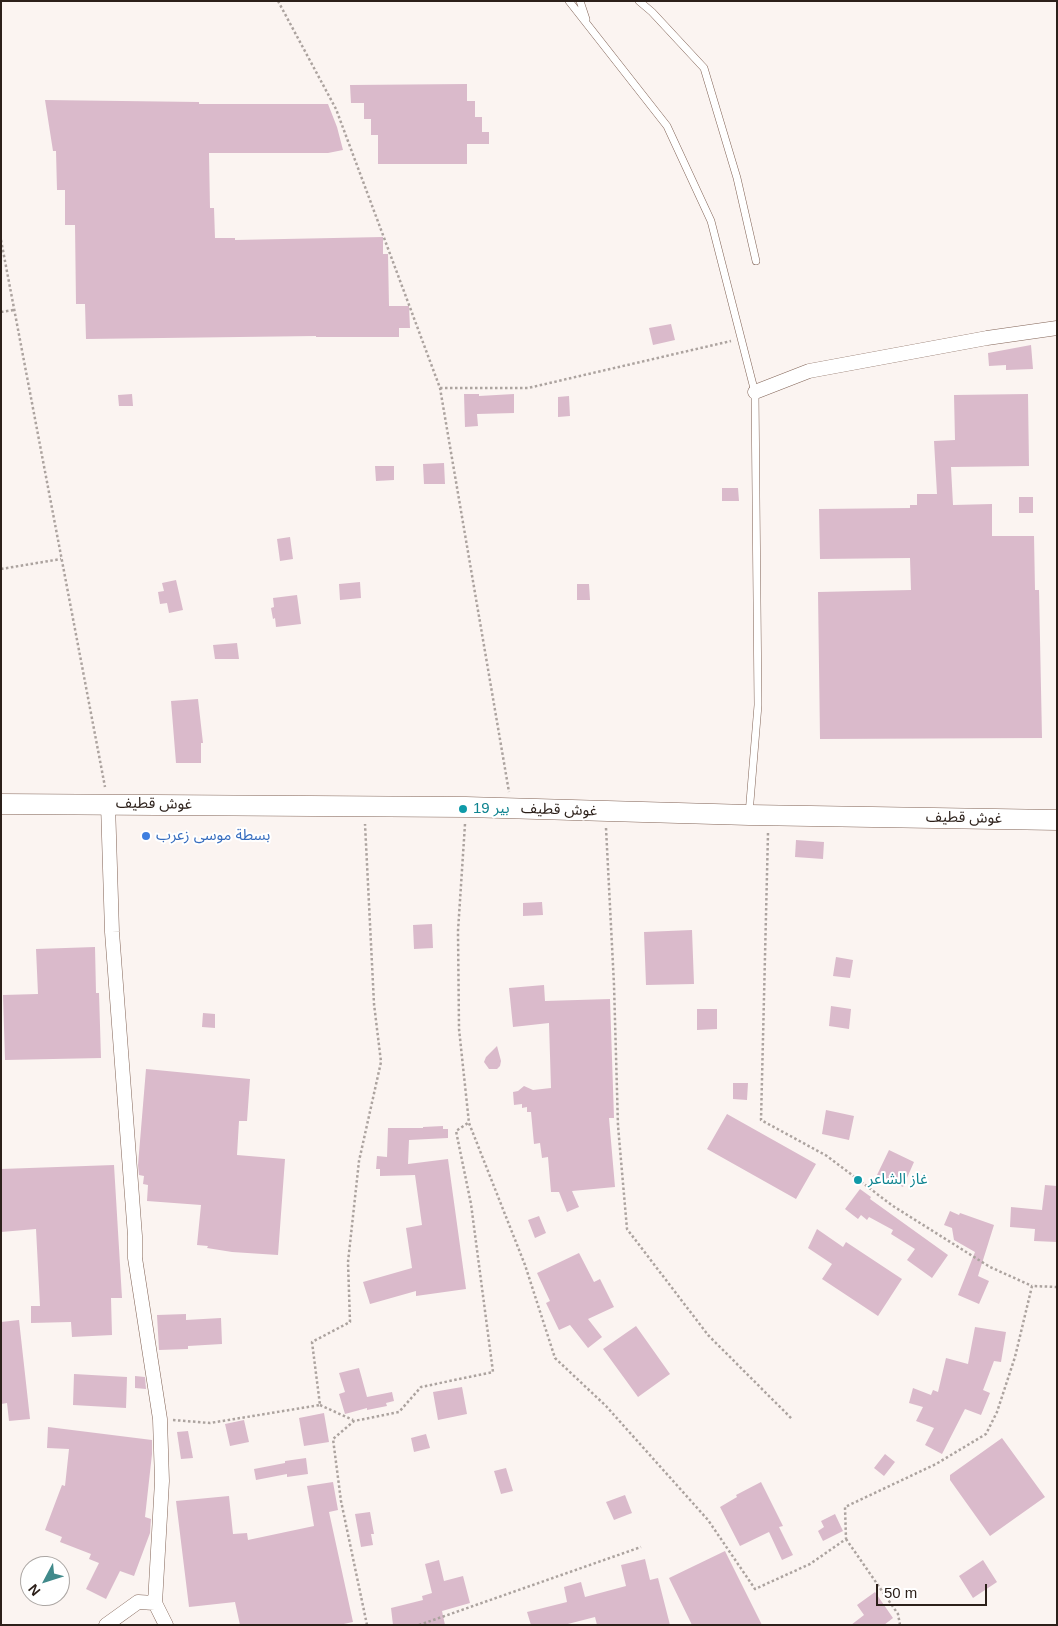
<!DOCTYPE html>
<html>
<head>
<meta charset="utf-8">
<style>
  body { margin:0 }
  #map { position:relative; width:1058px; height:1626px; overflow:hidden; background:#fbf4f1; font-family:Helvetica,sans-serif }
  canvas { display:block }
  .frame { position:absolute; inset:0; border:2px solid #2c201a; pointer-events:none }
  .north { position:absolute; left:20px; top:1556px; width:50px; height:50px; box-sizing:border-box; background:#fff; border:1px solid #aba6a3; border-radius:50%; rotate:230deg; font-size:14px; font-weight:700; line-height:20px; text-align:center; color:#2c201a }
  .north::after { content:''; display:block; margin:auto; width:18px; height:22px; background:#418a8b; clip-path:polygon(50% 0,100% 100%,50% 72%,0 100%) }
  .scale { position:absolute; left:876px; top:1584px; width:111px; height:22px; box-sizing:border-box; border:2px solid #2c201a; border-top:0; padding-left:6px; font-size:15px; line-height:18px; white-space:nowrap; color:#2c201a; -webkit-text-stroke:4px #fff; paint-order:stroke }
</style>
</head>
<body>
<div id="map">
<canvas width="1058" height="1626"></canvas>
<div class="frame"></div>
<div class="north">N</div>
<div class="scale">50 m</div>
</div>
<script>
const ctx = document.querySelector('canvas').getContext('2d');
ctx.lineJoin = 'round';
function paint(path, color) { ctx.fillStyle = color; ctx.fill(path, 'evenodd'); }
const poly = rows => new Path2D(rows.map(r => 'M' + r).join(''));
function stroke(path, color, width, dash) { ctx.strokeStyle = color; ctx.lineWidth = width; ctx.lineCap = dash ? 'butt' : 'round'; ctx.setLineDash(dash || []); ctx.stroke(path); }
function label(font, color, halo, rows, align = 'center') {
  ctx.font = font + ' Helvetica,"Noto Sans Arabic",sans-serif'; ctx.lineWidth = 4; ctx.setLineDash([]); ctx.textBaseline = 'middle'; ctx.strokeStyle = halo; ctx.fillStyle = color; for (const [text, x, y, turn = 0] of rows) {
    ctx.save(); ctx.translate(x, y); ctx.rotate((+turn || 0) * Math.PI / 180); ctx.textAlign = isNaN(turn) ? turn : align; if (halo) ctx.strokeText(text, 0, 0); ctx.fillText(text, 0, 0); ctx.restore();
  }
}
paint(poly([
  [467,84,467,101,475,101,475,117,482,117,482,132,489,132,489,144,467,144,467,164,378,164,378,135,371,135,371,119,364,119,364,103,351,103,350,85],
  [45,100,199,102,199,104,328,104,337,127,343,150,328,153,209,153,210,208,214,208,215,238,235,238,235,240,383,237,383,254,388,254,389,306,409,306,410,328,399,328,399,337,316,337,316,336,86,339,85,304,76,304,75,225,65,225,65,190,57,190,56,151,53,151],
  [671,324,675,340,653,345,649,328],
  [1031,345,1033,369,1006,370,1006,365,989,366,988,353],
  [132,394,133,406,119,406,118,395],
  [464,394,479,394,479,396,514,394,514,413,477,414,478,426,465,427],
  [1028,394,1029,466,951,467,953,505,992,504,992,536,1034,536,1035,590,1039,590,1042,738,820,739,818,592,911,590,910,558,820,559,819,509,910,508,910,505,917,505,917,494,937,494,934,441,955,440,954,395],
  [569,396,570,416,558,417,558,397],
  [444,463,445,484,424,484,423,464],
  [375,466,394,466,394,480,376,481],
  [722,488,738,488,739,501,722,501],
  [1019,497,1033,497,1033,513,1019,513],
  [290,537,293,559,280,561,277,539],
  [176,580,183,610,169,613,167,603,160,604,158,592,164,591,162,583],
  [360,582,361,598,340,600,339,584],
  [577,584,589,584,590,600,577,600],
  [297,595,301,624,276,627,275,618,273,619,271,608,274,607,273,598],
  [237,643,239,659,215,659,213,645],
  [198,699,203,743,201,743,201,763,176,763,171,701],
  [796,840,824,842,823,859,795,857],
  [542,902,543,915,523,916,523,903],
  [432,924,433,948,414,949,413,925],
  [692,930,694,984,646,985,644,932],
  [95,947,96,993,99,993,101,1058,5,1060,3,995,38,994,36,949],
  [836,957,853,960,850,978,833,976],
  [544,985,545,1001,610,999,614,1118,609,1118,615,1187,572,1191,579,1207,567,1212,559,1192,551,1192,548,1157,542,1158,540,1143,534,1144,531,1112,527,1112,527,1107,522,1108,522,1104,514,1105,513,1092,518,1091,524,1086,533,1090,551,1088,549,1023,513,1027,509,988],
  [831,1006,851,1009,849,1029,829,1026],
  [697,1009,717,1009,717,1029,697,1030],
  [203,1013,215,1014,215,1028,202,1027],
  [497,1046,501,1061,500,1066,497,1069,489,1069,484,1062,486,1057],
  [146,1069,250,1079,247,1121,239,1121,237,1155,285,1159,278,1255,232,1252,207,1248,208,1246,197,1245,201,1205,147,1201,148,1185,143,1184,144,1176,139,1175,138,1165],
  [733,1083,748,1083,747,1100,733,1099],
  [826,1110,854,1116,849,1140,822,1134],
  [727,1114,816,1164,796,1199,707,1149],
  [443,1126,443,1129,448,1129,448,1138,409,1140,408,1164,448,1159,466,1289,416,1296,416,1291,370,1304,363,1282,412,1268,406,1228,422,1225,415,1175,380,1176,380,1169,376,1169,377,1156,387,1157,388,1128,423,1128,423,1127],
  [889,1150,914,1162,903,1187,877,1175],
  [114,1165,122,1298,111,1298,112,1335,72,1337,71,1322,31,1323,31,1306,40,1306,36,1229,1,1232,1,1169],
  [1045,1185,1057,1186,1057,1242,1034,1241,1035,1229,1010,1227,1011,1207,1042,1210],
  [860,1189,871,1197,870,1199,948,1255,932,1278,907,1260,915,1249,891,1234,893,1230,869,1217,867,1220,861,1215,858,1219,845,1209],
  [950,1211,959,1215,960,1213,994,1225,978,1276,989,1281,979,1304,958,1295,975,1252,954,1240,952,1228,944,1225],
  [539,1216,546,1233,535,1238,528,1220],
  [817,1229,843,1247,846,1242,902,1279,878,1316,822,1279,832,1264,808,1248],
  [579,1253,594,1282,600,1279,614,1307,588,1319,602,1337,588,1348,570,1325,559,1330,546,1303,550,1301,537,1273],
  [186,1314,186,1320,221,1318,222,1344,188,1346,188,1349,159,1350,157,1315],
  [19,1320,30,1419,9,1421,7,1403,1,1404,1,1322],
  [636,1326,670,1374,638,1397,603,1349],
  [975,1327,1006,1332,1001,1362,994,1361,983,1390,990,1393,981,1415,965,1409,942,1454,925,1445,934,1428,916,1421,923,1407,909,1403,913,1388,931,1395,933,1390,938,1392,946,1358,968,1364],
  [359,1368,367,1397,392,1392,394,1401,386,1403,387,1406,367,1410,367,1408,345,1414,339,1394,345,1392,339,1373],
  [74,1374,127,1377,126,1408,73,1405],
  [135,1376,145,1377,146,1389,135,1388],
  [462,1387,467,1414,438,1420,433,1392],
  [324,1413,329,1442,304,1446,299,1418],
  [244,1420,249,1442,230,1446,225,1424],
  [48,1427,152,1440,152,1454,145,1517,151,1519,150,1533,134,1576,120,1571,106,1599,86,1589,99,1563,89,1559,91,1554,60,1542,62,1537,45,1530,62,1485,65,1486,69,1449,47,1448],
  [188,1431,193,1458,181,1459,177,1432],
  [426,1434,430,1448,414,1452,411,1438],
  [1002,1438,1045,1497,990,1536,950,1480,950,1475],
  [885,1454,895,1462,884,1476,874,1468],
  [306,1458,308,1474,287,1477,287,1474,256,1480,254,1469,285,1463,285,1461],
  [506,1468,513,1491,501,1494,494,1471],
  [333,1482,338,1510,329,1512,353,1622,339,1625,240,1625,235,1602,189,1607,176,1501,229,1496,233,1534,247,1533,248,1540,314,1526,307,1486],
  [761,1482,783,1526,779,1527,793,1555,782,1560,769,1532,740,1546,720,1507,737,1497,736,1495],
  [625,1495,632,1513,614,1520,606,1502],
  [370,1512,374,1534,371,1534,373,1545,361,1547,355,1514],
  [835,1514,843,1531,823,1541,818,1531,824,1527,821,1521],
  [725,1551,762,1625,692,1625,669,1578],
  [645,1559,650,1580,658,1578,670,1625,597,1625,595,1617,564,1625,531,1625,527,1612,567,1602,564,1587,581,1582,585,1597,626,1586,621,1565],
  [439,1560,444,1581,463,1576,470,1603,442,1611,445,1625,393,1625,391,1608,423,1600,422,1596,432,1593,425,1564],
  [983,1560,997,1582,973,1598,959,1576],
  [875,1592,893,1618,884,1625,851,1625,864,1615,857,1605]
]), '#dabacb');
const service = poly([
  [569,1,667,126,711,221,752,381,755,392,758,705,749,814],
  [580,1,586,19],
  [639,1,652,12,704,68,737,178,756,261]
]);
const minor = poly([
  [755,392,809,371,987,338,1057,328],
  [108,804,112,932,135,1236,135,1258,160,1419,162,1481,155,1603,166,1625],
  [106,1625,138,1602,155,1603]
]);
const secondary = poly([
  [1,804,466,807,749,815,1057,820]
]);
stroke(service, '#826457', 8);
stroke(minor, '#826457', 15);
stroke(secondary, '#826457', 21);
stroke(poly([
  [278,1,336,109,440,388,509,792],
  [1,240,105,787],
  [1,312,14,310],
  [440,388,528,388,731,341],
  [1,569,61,559],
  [465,824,458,931,459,1029,469,1123,525,1265,555,1358,606,1406,708,1520,755,1589,810,1564,846,1539,845,1507,936,1464,986,1434,997,1412,1015,1357,1032,1286,1057,1287],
  [606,828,614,985,618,1126,627,1229,708,1335,792,1419],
  [768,833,761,1120,827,1156,893,1206,990,1267,1032,1286],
  [320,1405,353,1420],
  [173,1420,210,1423,320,1405,312,1342,350,1322,348,1262,359,1161,381,1062,374,1004,365,824],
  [846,1539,898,1614,900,1625],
  [367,1625,341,1501,333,1439,354,1421,399,1412,421,1387,493,1372,471,1204,456,1131,468,1123],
  [419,1625,641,1547]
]), '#aca39f', 2.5, [2.5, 2.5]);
stroke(service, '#fff', 7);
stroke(minor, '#fff', 14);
stroke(secondary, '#fff', 20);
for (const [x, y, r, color] of [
  [463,809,5,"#0f9aa8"],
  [146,836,5,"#3f7fe0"],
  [858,1180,5,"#0f9aa8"]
]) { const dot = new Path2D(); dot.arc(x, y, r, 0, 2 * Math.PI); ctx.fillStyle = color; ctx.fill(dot); stroke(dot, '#fff', 2); }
label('15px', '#2c201a', '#fff', [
  ["غوش قطيف",154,804,1],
  ["غوش قطيف",559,810,2],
  ["غوش قطيف",964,818,1]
]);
label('15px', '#0d838f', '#fff', [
  ["بير 19",473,809],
  ["غاز الشاعر",868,1180]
], 'left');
label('15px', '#366cbe', '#fff', [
  ["بسطة موسى زعرب",156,836]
], 'left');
</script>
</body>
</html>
